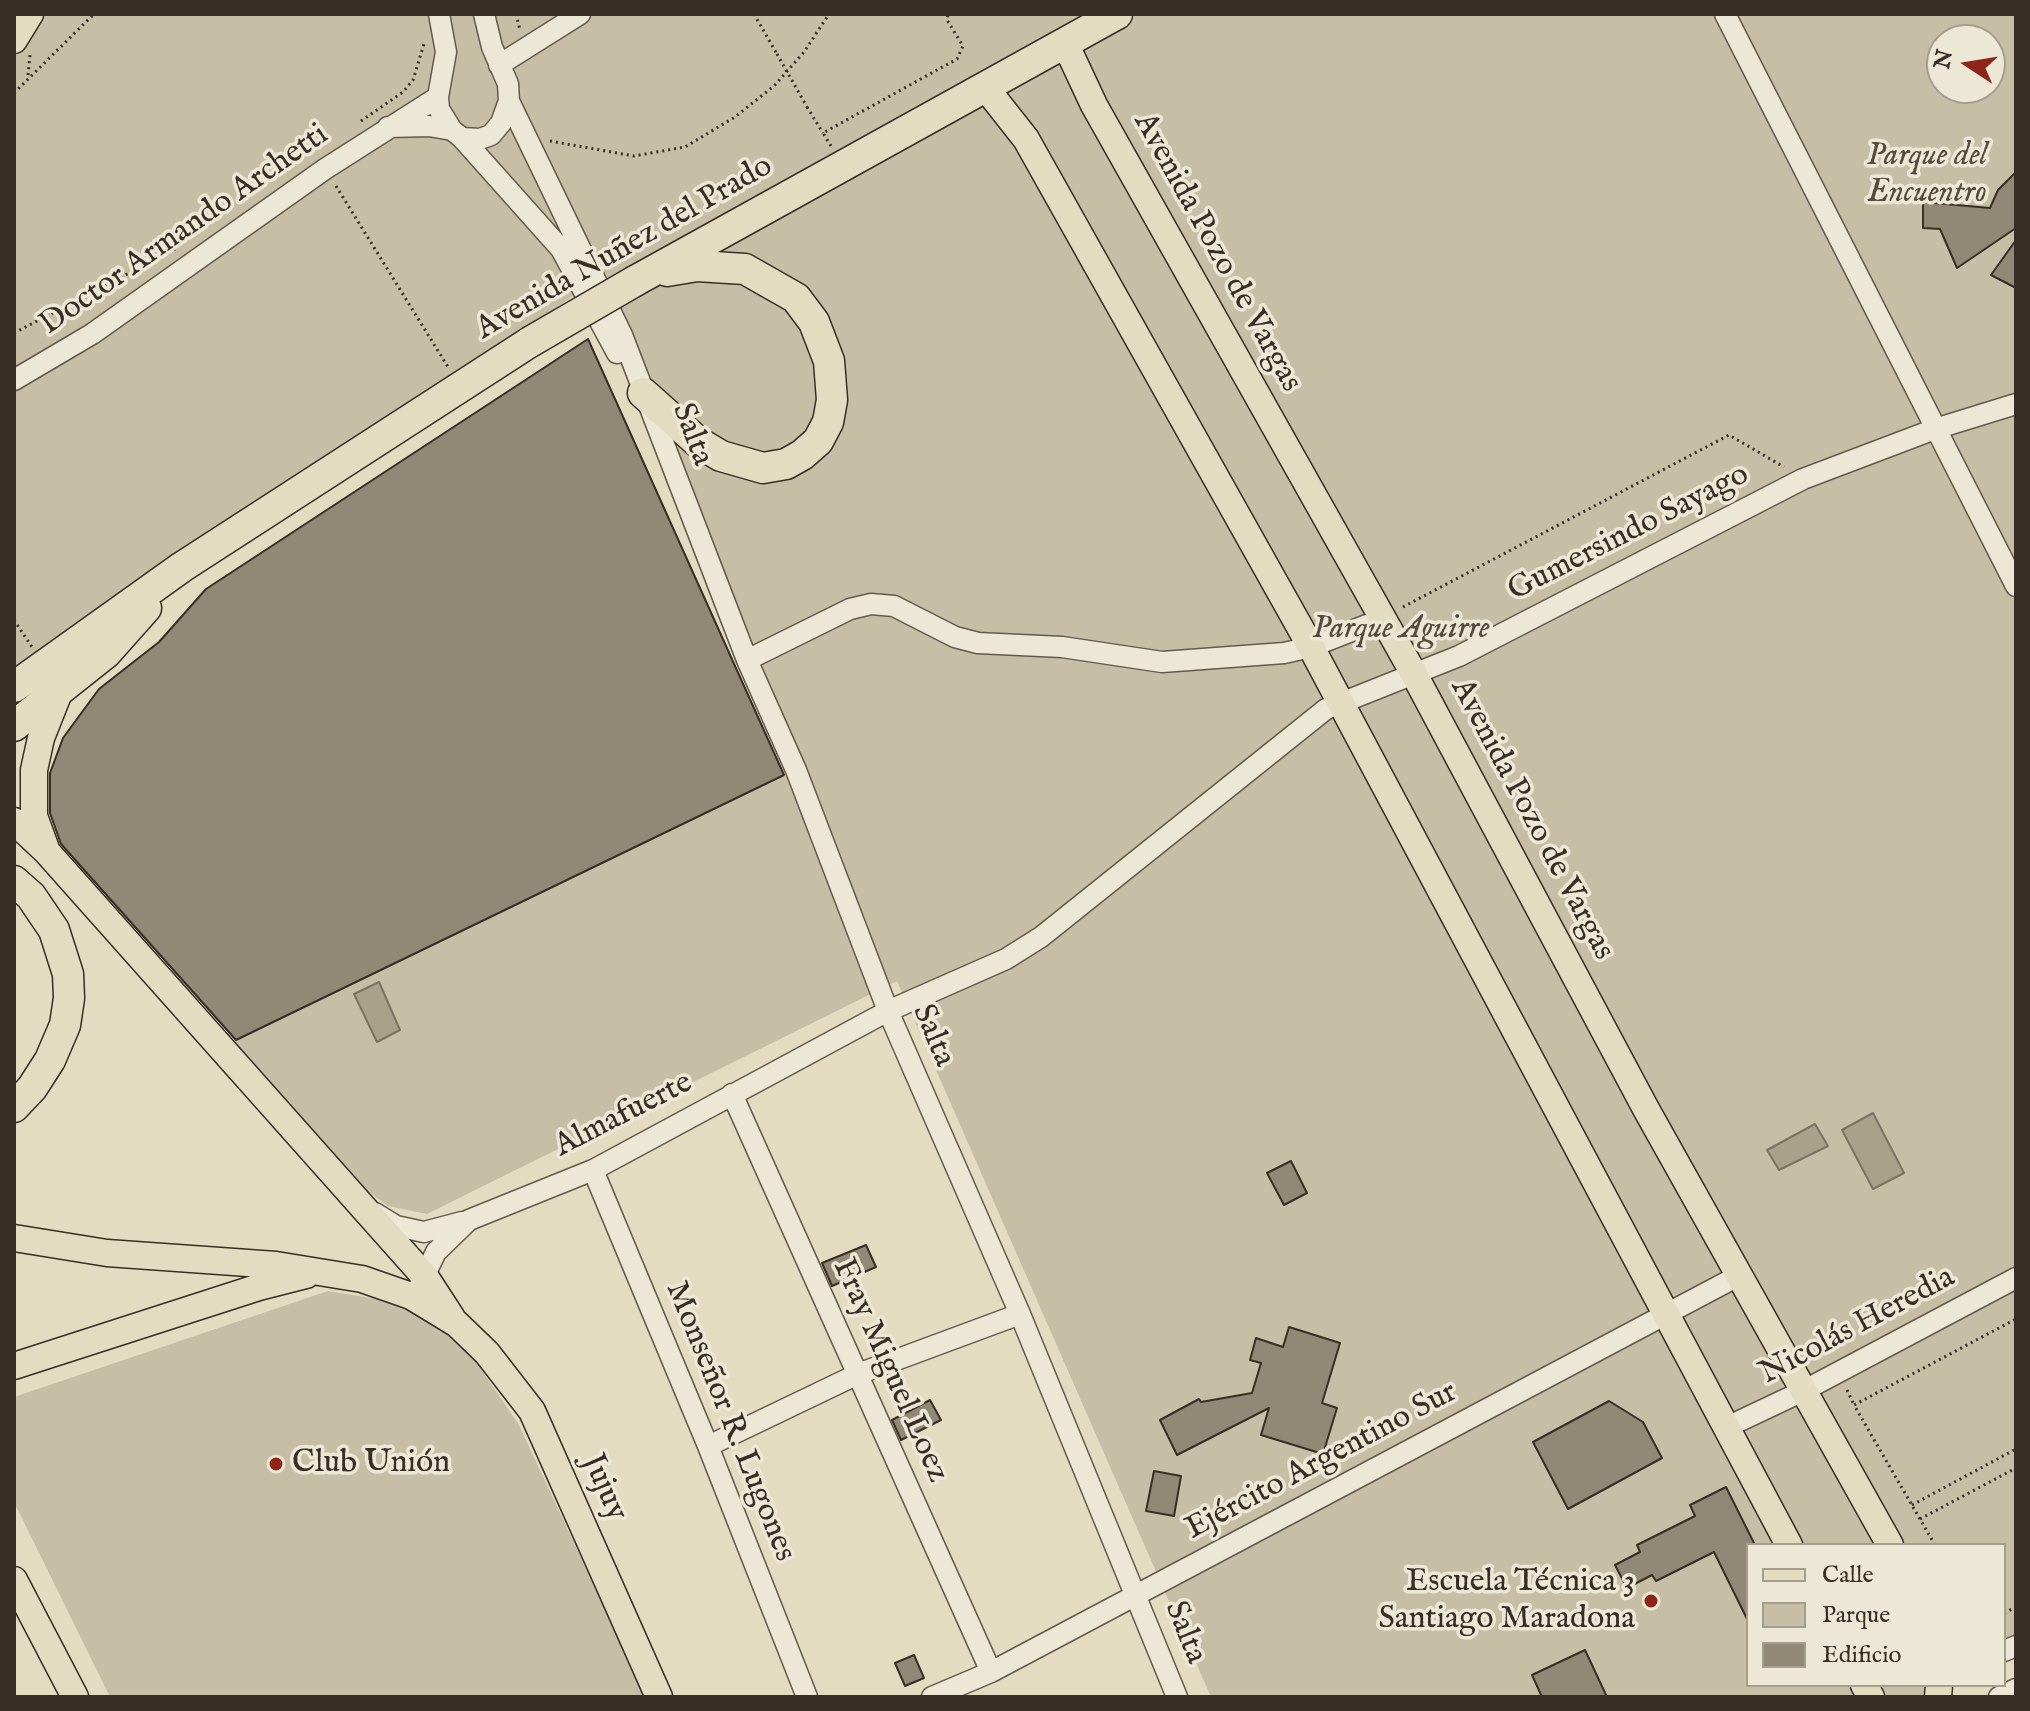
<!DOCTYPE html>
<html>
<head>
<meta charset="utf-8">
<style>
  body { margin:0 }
  #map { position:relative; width:2030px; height:1711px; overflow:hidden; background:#e4dcc0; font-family:"IM FELL English",serif }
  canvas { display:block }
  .frame { position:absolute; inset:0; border:16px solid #392e25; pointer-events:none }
  .legend { position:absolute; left:1746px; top:1543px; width:260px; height:144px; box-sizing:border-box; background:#ede8d6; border:2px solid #a59e8f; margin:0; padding:10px 14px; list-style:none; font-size:24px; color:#392e25 }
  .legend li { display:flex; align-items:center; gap:16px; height:40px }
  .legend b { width:40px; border:2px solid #a59e8f }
  .north { position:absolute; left:1926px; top:24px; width:80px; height:80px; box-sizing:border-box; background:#ede8d6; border:2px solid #a59e8f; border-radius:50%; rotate:282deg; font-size:22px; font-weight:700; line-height:32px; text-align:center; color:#392e25 }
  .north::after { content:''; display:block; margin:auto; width:28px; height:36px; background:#8f2418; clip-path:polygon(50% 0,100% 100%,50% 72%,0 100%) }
</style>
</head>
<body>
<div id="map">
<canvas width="2030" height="1711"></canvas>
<div class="frame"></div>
<ul class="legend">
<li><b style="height:10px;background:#e4dcc0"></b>Calle</li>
<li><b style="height:22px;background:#c7bea6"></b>Parque</li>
<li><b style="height:22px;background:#928876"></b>Edificio</li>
</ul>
<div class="north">N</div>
</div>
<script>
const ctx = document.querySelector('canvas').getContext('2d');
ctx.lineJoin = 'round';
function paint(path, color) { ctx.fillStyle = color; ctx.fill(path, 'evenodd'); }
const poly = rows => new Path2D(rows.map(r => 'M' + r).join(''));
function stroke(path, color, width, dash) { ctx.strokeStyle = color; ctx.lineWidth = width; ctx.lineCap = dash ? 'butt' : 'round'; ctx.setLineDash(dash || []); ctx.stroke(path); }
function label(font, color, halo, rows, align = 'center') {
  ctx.font = font + ' "IM FELL English",serif'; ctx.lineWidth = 7; ctx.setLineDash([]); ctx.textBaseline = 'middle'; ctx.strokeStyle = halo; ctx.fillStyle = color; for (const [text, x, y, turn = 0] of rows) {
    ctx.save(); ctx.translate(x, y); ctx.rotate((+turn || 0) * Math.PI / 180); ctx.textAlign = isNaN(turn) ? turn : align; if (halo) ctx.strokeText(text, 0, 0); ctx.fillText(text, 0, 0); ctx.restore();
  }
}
paint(poly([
  [14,14,2016,14,2016,1640,2004,1647,2004,1545,1748,1545,1748,1685,1946,1685,1931,1697,1211,1697,897,981,427,1214,388,1206,353,1180,229,1043,796,770,606,274,14,673],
  [1942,40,1990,40,1990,88,1942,88],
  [328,1291,395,1302,465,1346,519,1425,646,1697,110,1697,14,1502,14,1397]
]), '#c7bea6');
const water = poly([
  [379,982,400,1030,377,1042,354,994,379,982],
  [1873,1113,1904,1173,1873,1189,1842,1130,1873,1113],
  [1815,1124,1828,1146,1779,1170,1767,1150,1815,1124]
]);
paint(water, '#aaa18b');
stroke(water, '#7d7362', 2);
const building = poly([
  [2016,172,2016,228,1957,268,1940,229,1923,228,1923,202,1990,208,1998,190,2016,172],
  [2016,240,2016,288,1991,275,2016,240],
  [588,339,784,775,236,1040,61,844,50,813,50,773,63,738,99,689,159,642,206,589,588,339],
  [1291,1161,1307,1193,1284,1205,1267,1173,1291,1161],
  [866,1245,876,1267,832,1286,822,1263,866,1245],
  [1289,1327,1340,1343,1322,1403,1337,1408,1323,1454,1261,1435,1269,1408,1177,1455,1160,1420,1199,1399,1201,1402,1252,1393,1261,1363,1250,1360,1256,1338,1283,1347,1289,1327],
  [930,1400,941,1420,901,1440,892,1420,930,1400],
  [1609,1401,1643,1422,1662,1458,1568,1509,1533,1442,1609,1401],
  [1154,1471,1181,1476,1174,1516,1146,1511,1154,1471],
  [1726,1487,1755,1545,1748,1545,1748,1621,1714,1552,1656,1581,1652,1575,1627,1588,1615,1565,1640,1552,1637,1545,1695,1516,1690,1505,1726,1487],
  [1585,1650,1607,1697,1542,1697,1532,1675,1585,1650],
  [914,1655,924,1678,905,1686,895,1663,914,1655]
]);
paint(building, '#928876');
stroke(building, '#392e25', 2);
const minor = poly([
  [439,14,446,52,438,97,439,109,452,130,462,138,480,139,491,135,501,123,509,101,508,84,492,47,484,14],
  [1725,14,2016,586],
  [499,65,580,14],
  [509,101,622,335,747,660,796,770,888,1011,1020,1314,1177,1697],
  [388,127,429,126,452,130],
  [462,138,561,249,617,353],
  [14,380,92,334,325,169,438,97],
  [747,660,850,609,871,604,894,606,955,637,978,643,1062,647,1162,662,1284,653,1311,647,1382,619],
  [732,1094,991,1672],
  [593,1170,708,1446,807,1697],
  [375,1213,396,1226,424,1232,462,1222],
  [419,1287,436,1252,469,1220,593,1170,888,1011,1006,959,1041,937,1326,709,1459,656,1803,479,1935,429,2016,404],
  [1727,1427,1803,1391,2016,1278],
  [708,1446,858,1374,1020,1314],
  [2004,1651,2016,1646],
  [932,1697,991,1672,1738,1276],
  [1999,1697,2016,1689]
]);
const major = poly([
  [14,40,30,14],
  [1065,43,1094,105,1414,674,1646,1109,1890,1545],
  [985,87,1026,139,1311,647,1789,1545],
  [14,821,47,852,426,1278,452,1318],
  [46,849,34,816,34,770,41,738,60,690],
  [14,1238,107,1253,276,1265,362,1279,411,1296,457,1324,487,1353,532,1411,659,1697],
  [14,1366,259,1287,306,1275],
  [14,1580,75,1697],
  [1864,1685,1871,1697],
  [1938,1697,1939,1685]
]);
const highway = poly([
  [635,281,1117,14],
  [643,393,699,443,721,456,763,468,786,464,802,455,818,441,828,422,832,400,829,361,814,322,796,298,745,269,697,266,667,271],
  [14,687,182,567,530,342],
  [14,726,106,653,146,608],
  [14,881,31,896,54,930,68,974,69,998,65,1025,50,1060,32,1088,14,1107]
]);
stroke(minor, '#645a4c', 23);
stroke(major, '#392e25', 29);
stroke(highway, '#392e25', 33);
stroke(poly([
  [516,14,520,30],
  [754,14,777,54],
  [28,75,30,55],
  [14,93,94,14],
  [807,107,823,133],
  [361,121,403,92,413,80,424,44],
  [550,141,634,156,685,147,735,117,774,86,804,52,829,14],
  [831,146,823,133,957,59,963,46,947,20,948,14],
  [336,186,448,367],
  [14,333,177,248],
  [1403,607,1729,435,1784,467],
  [14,620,32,647],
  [1847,1390,1854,1405],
  [1912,1505,2016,1449],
  [1920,1519,2016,1468],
  [1935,1545,1854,1405,2016,1319],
  [2004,1613,2016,1607]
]), '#392e25', 3, [2, 4]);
stroke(minor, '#ede8d6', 20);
stroke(major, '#e4dcc0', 26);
stroke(highway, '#e4dcc0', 30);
const highwayBridge = poly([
  [530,342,635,281]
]);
stroke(highwayBridge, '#392e25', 33, []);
stroke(poly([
  [777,54,807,107]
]), '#392e25', 3, [2, 4]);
stroke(highwayBridge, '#e4dcc0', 30);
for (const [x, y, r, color] of [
  [276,1464,8,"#8f2418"],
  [1651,1601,8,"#8f2418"]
]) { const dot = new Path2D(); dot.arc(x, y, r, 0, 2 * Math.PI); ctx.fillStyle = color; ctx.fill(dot); stroke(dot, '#ede8d6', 3); }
label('italic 32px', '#554b3f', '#ede8d6', [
  ["Parque del",1927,157],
  ["Encuentro",1927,194],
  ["Parque Aguirre",1401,630]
]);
label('32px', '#392e25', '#ede8d6', [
  ["Doctor Armando Archetti",185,231,-35],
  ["Avenida Nuñez del Prado",625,249,-30],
  ["Avenida Pozo de Vargas",1216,253,61],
  ["Salta",691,435,69],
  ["Gumersindo Sayago",1629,534,-27],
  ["Avenida Pozo de Vargas",1531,820,62],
  ["Salta",932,1036,67],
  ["Almafuerte",624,1116,-27],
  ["Nicolás Heredia",1858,1327,-28],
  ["Fray Miguel Loez",889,1371,66],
  ["Monseñor R. Lugones",729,1422,68],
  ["Ejército Argentino Sur",1322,1462,-28],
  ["Jujuy",603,1488,66],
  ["Salta",1184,1633,68]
]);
label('32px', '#392e25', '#ede8d6', [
  ["Club Unión",292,1464],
  ["Escuela Técnica 3",1635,1583,"right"],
  ["Santiago Maradona",1635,1620,"right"]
], 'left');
</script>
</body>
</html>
